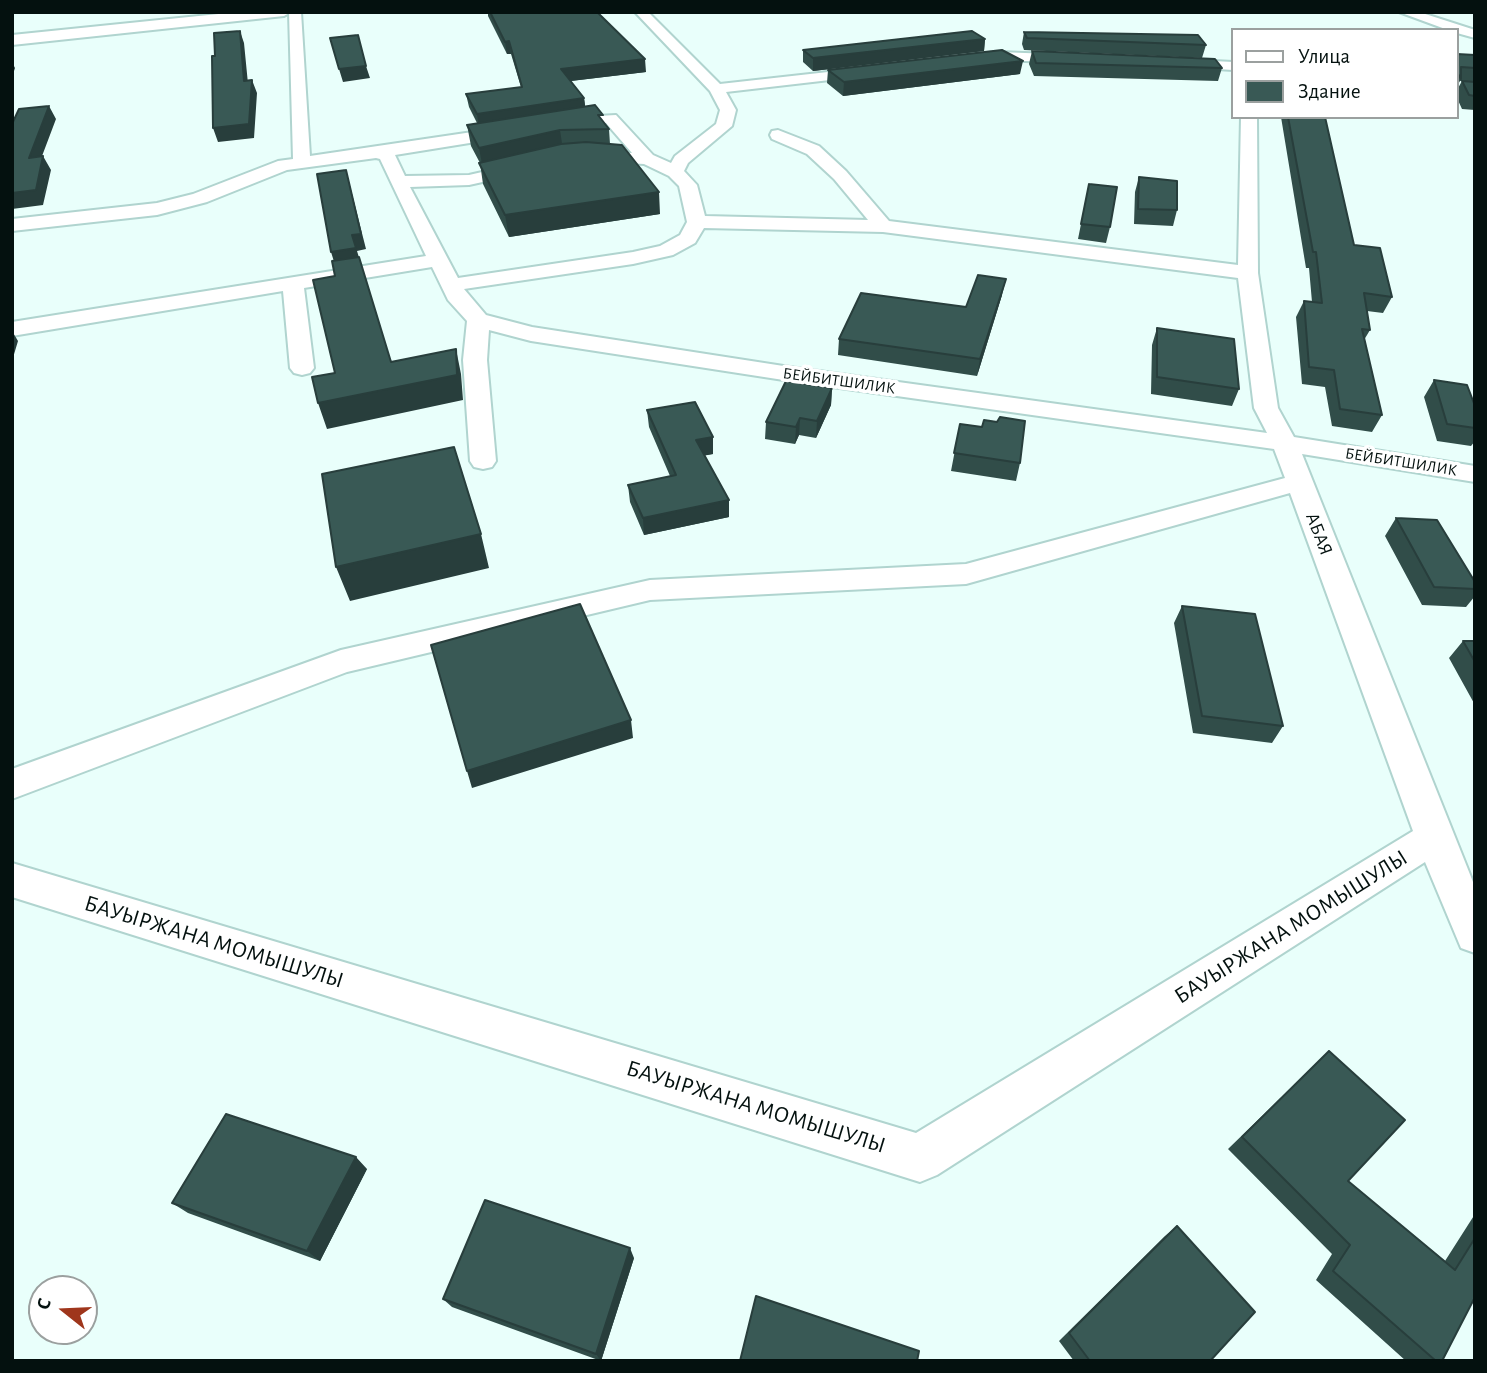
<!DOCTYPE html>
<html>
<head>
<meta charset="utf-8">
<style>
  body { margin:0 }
  #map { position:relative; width:1487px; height:1373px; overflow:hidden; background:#e9fffb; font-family:"Alegreya Sans",sans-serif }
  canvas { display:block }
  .frame { position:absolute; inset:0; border:14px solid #04110f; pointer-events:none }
  .legend { position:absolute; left:1231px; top:28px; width:228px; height:91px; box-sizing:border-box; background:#fff; border:2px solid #9ba09f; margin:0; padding:9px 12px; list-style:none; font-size:21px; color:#04110f }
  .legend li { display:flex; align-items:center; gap:14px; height:35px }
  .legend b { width:35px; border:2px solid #9ba09f }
  .north { position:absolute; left:28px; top:1275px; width:70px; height:70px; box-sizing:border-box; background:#fff; border:2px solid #9ba09f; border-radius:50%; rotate:288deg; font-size:19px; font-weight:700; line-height:28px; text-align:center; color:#04110f }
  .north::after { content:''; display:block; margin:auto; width:24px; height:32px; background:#9f361c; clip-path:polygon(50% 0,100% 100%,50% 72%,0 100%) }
</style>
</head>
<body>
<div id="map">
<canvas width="1487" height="1373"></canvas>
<div class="frame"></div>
<ul class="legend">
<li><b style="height:9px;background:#fff"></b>Улица</li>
<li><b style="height:19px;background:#395955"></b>Здание</li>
</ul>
<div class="north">С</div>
</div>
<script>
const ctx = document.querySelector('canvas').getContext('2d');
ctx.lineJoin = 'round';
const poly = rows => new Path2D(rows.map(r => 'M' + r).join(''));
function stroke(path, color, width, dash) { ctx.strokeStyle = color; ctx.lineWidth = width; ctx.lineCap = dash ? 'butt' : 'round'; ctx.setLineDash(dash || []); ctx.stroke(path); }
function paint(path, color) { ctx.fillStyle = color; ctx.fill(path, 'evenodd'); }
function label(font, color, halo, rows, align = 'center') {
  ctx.font = font + ' "Alegreya Sans",sans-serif'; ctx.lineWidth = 7; ctx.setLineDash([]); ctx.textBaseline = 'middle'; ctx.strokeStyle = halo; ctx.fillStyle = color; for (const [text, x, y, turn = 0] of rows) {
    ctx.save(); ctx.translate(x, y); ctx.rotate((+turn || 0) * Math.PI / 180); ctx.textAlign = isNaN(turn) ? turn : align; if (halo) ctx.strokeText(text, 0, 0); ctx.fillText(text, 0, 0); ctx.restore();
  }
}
const minor = poly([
  [289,12,301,12,310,156,513,126,521,131,513,136,395,155,405,176,469,175,526,162,535,167,532,171,469,185,410,187,458,278,633,252,660,246,680,235,687,222,679,186,669,176,644,164,580,160,577,156,586,151,632,153,606,123,559,128,551,123,559,118,616,115,653,155,671,163,675,156,716,124,720,110,710,91,635,12,648,12,720,84,873,67,880,71,873,75,726,92,736,110,732,126,688,163,684,171,697,185,705,216,868,220,834,179,807,154,772,139,770,135,772,131,778,130,819,146,846,171,889,221,1238,265,1241,117,1257,117,1258,273,1278,408,1294,437,1475,466,1475,482,1302,454,1475,887,1475,953,1461,948,1425,862,937,1175,920,1182,12,897,12,863,916,1133,1413,831,1290,493,966,584,650,600,347,672,12,799,12,769,341,650,650,580,966,564,1285,478,1274,449,790,381,531,341,489,330,487,360,496,461,492,467,483,469,474,467,470,461,463,360,467,321,448,300,432,267,304,288,314,368,310,373,302,375,294,373,290,368,283,291,12,336,12,322,426,256,380,159,376,158,287,170,207,202,157,215,12,231,12,219,157,203,193,194,278,161,293,159,289,12],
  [704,228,883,232,1238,278,1254,408,1267,433,790,367,532,327,486,315,464,289,633,264,673,255,695,243,704,228],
  [1399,12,1419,12,1475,30,1475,38,1457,33,1457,30,1448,30,1399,12],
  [1000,52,1075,55,1082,59,1075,63,1000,60,968,63,961,59,968,55,1000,52],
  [1174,59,1233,62,1233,70,1169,66,1167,63,1174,59]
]);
const major = poly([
  [238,12,291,12,284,16,12,45,12,35,238,12]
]);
stroke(minor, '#b0d4cf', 4);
stroke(major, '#b0d4cf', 4);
paint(minor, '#fff');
paint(major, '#fff');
paint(poly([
  [488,12,597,12,646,72,571,81,584,98,585,106,603,122,609,129,610,144,660,214,509,237,483,184,480,163,471,146,467,125,477,123,469,107,466,94,521,87,511,54,507,54,488,16],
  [1024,32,1206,45,1202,58,1024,50,1022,44],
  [985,39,984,51,813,71,803,62,803,50],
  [1032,51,1222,68,1218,81,1034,76,1029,64],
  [1457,54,1475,55,1475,110,1462,109,1457,98,1457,90,1462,81,1460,81,1457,86],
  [828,70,1020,74,843,96,827,83],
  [1281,117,1325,117,1354,245,1392,297,1383,313,1367,311,1370,330,1364,340,1382,415,1372,432,1332,426,1325,387,1302,384,1296,317,1304,301,1312,302,1309,268,1306,268],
  [1139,177,1177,210,1173,226,1134,224,1135,192],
  [1089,184,1110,227,1106,243,1078,239],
  [1002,295,977,376,838,355,839,339,966,307],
  [1157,328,1239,389,1232,406,1151,394,1152,345],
  [1434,380,1475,406,1475,441,1471,446,1437,441,1424,397],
  [832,388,831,405,816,438,799,435,795,444,765,439,766,422],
  [647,410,713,454,705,455,729,517,644,535,630,502,628,485,670,476,649,427],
  [960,424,1020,463,1016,481,951,471],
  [1396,518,1475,582,1475,596,1466,607,1422,605,1385,536],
  [1182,606,1283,726,1272,743,1193,733,1174,623],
  [1463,641,1475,641,1475,705,1449,658],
  [1329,1051,1348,1181,1445,1261,1475,1214,1475,1297,1442,1361,1406,1361,1316,1280,1332,1254,1228,1149],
  [367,1169,320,1261,188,1213,172,1203],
  [1177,1226,1210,1361,1074,1361,1059,1341,1165,1236],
  [634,1258,601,1361,452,1307,443,1299]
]), '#314d49');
paint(poly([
  [240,31,244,43,249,94,244,81],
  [985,39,984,51,813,71,813,58],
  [509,41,511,54,507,54,505,42],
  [645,59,646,72,562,82,561,69],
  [1023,61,1020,74,843,96,844,82],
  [12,62,15,68,12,77],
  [366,66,370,78,343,82,339,69],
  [252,80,257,93,254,138,218,142,213,128],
  [584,98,586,112,479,128,477,114],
  [49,106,56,119,36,172,29,158],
  [560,130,563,150,483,169,479,148],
  [43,156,51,170,43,205,12,209,12,193],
  [346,170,366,249,357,251,361,264,336,268,331,252,352,235],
  [659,192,660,214,509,237,505,215],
  [1006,279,1002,295,977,376,980,359],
  [12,331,18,341,12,361],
  [456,349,461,374,463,400,327,429,318,403],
  [832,388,831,405,816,438,817,421],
  [800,418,799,435,795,444,796,427],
  [713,437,713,454,697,457,696,440],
  [729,500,729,517,644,535,643,518],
  [481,534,489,568,350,601,336,567],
  [631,720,633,738,472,788,467,771],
  [356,1157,367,1169,320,1261,307,1251],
  [630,1248,634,1258,601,1361,596,1354]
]), '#283e3c');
const building = poly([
  [490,12,597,12,645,59,561,69,584,98,477,114,466,94,522,87,509,41,505,42,490,12],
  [240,31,244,81,252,80,249,124,213,128,212,56,215,56,214,33,240,31],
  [972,31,985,39,813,58,803,50,972,31],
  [1024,32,1198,35,1206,45,1027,38,1024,32],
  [358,35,366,66,339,69,330,38,358,35],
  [1002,50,1023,61,844,82,828,70,1002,50],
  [1032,51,1215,59,1222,68,1036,63,1032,51],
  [1457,54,1475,55,1475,68,1461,67,1461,79,1457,72,1457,54],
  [1462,81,1475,82,1475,96,1469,95,1462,81],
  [595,105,603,115,598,115,609,129,560,130,479,148,467,125,595,105],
  [49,106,29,158,43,156,36,190,12,193,12,124,19,109,49,106],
  [1288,117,1325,117,1354,245,1380,248,1392,297,1364,293,1370,330,1362,329,1382,415,1340,409,1334,370,1309,367,1304,301,1322,303,1316,252,1313,252,1288,117],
  [586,142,622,145,659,192,505,215,479,163,561,144,586,142],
  [346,170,361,234,352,235,356,248,331,252,317,174,346,170],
  [1139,177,1177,181,1177,210,1138,209,1139,177],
  [1089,184,1117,187,1110,227,1081,224,1089,184],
  [359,257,391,362,456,349,457,375,318,403,312,377,335,373,313,280,335,276,332,261,359,257],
  [978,275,1006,279,980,359,839,339,861,293,966,307,978,275],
  [1157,328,1234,339,1239,389,1157,377,1157,328],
  [1434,380,1467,385,1475,406,1475,428,1447,424,1434,380],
  [786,381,832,388,817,421,800,418,796,427,766,422,786,381],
  [695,402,713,437,696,440,729,500,643,518,628,485,676,475,647,410,695,402],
  [1000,417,1025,421,1020,463,954,453,960,424,982,427,984,420,997,422,1000,417],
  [454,447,481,534,336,567,322,474,454,447],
  [1396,518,1437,520,1475,582,1475,589,1434,587,1396,518],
  [580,604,631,720,467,771,431,645,580,604],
  [1182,606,1255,614,1283,726,1202,716,1182,606],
  [1463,641,1475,641,1475,662,1463,641],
  [1329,1051,1405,1120,1348,1181,1455,1270,1475,1238,1475,1297,1442,1361,1436,1361,1333,1271,1350,1245,1242,1137,1329,1051],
  [226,1114,356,1157,307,1251,172,1203,226,1114],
  [485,1200,630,1248,596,1354,443,1299,485,1200],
  [1177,1226,1255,1312,1210,1361,1090,1361,1069,1333,1177,1226],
  [756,1296,919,1351,917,1361,740,1361,756,1296]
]);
paint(building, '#395955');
stroke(building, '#283e3c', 2);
label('16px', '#04110f', '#fff', [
  ["БЕЙБИТШИЛИК",839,381,8],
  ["БЕЙБИТШИЛИК",1401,462,9]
]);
label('19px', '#04110f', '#fff', [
  ["АБАЯ",1319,534,69]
]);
label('23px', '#04110f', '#fff', [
  ["БАУЫРЖАНА МОМЫШУЛЫ",1291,927,-32],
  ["БАУЫРЖАНА МОМЫШУЛЫ",214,942,17],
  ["БАУЫРЖАНА МОМЫШУЛЫ",756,1107,17]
]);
</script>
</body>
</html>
